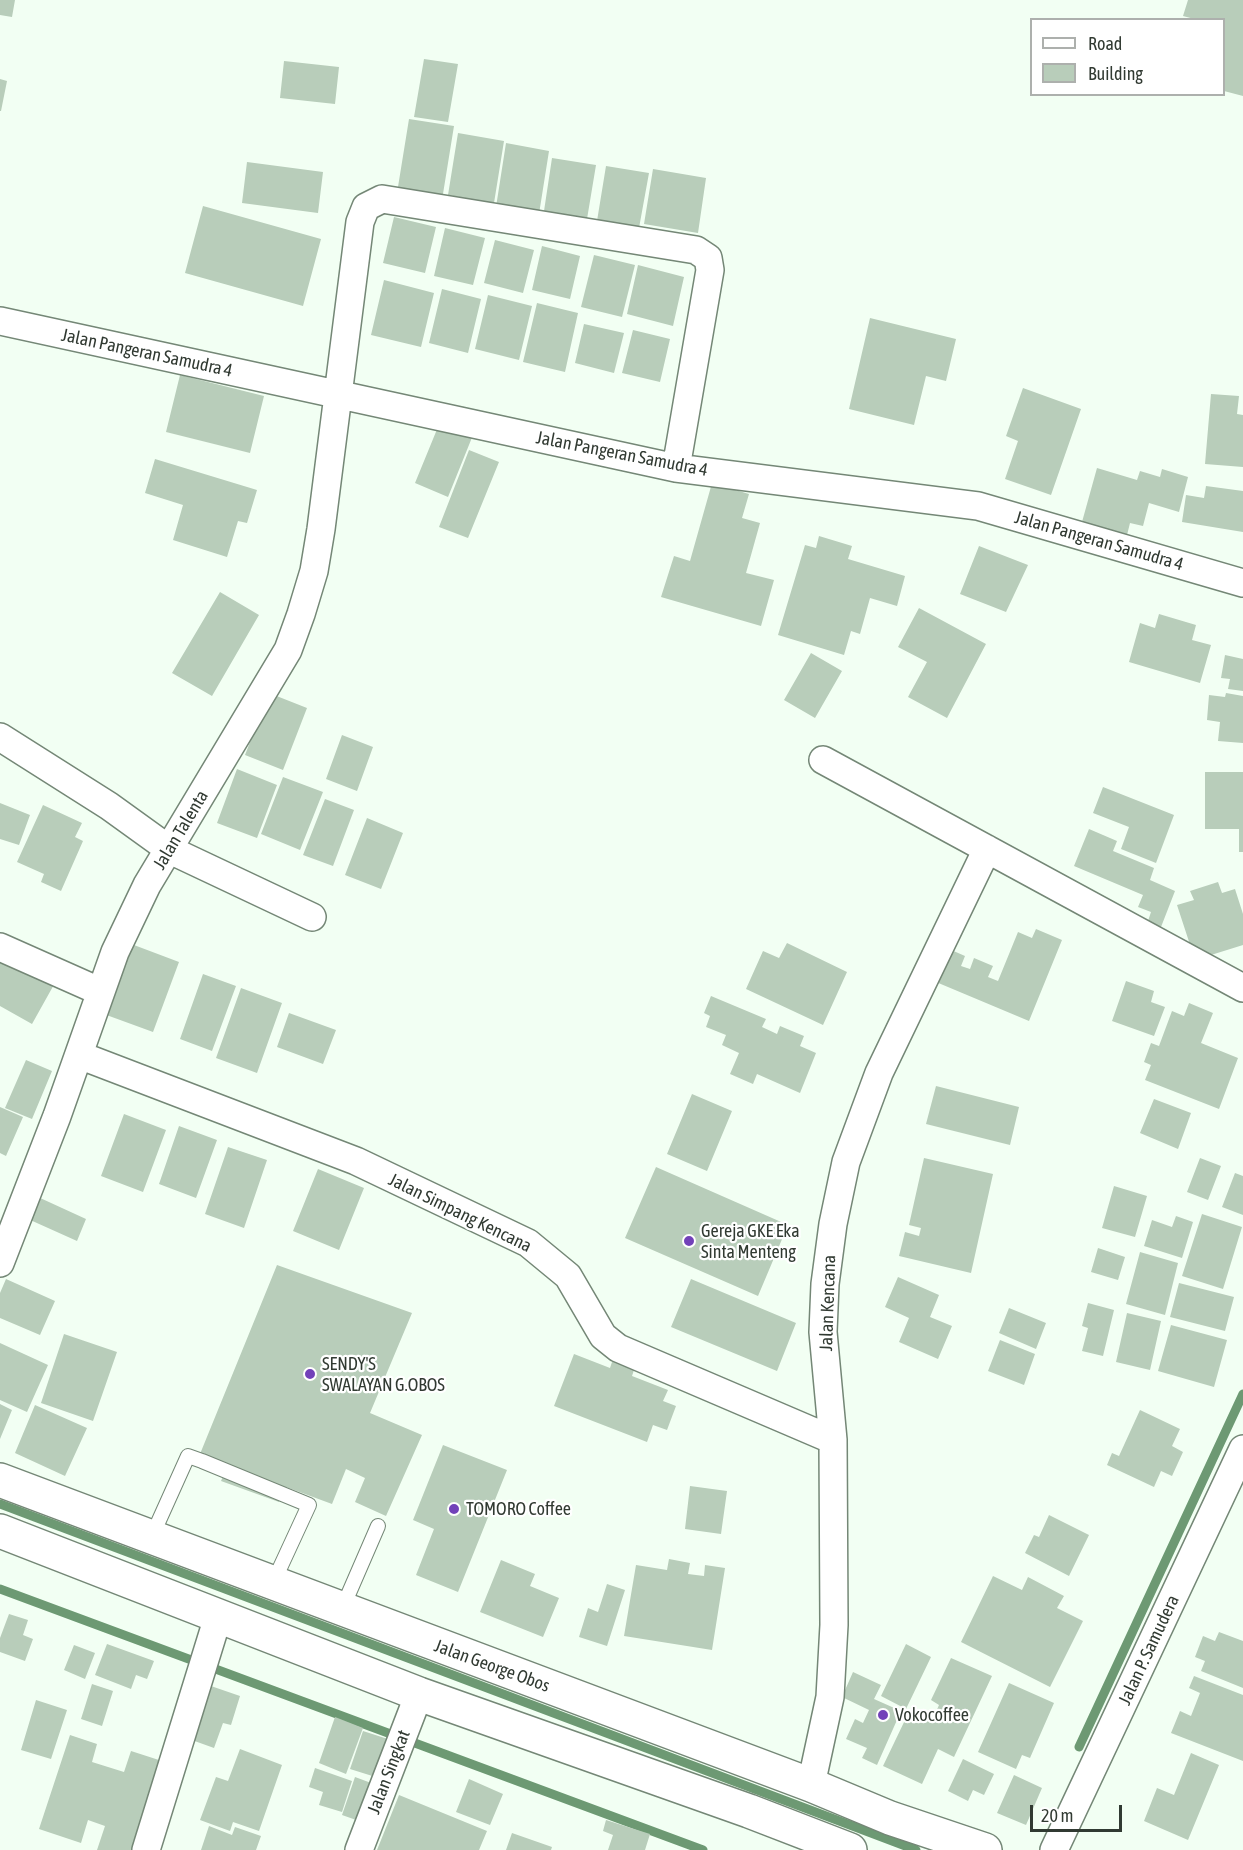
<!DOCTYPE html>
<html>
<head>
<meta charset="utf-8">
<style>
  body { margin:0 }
  #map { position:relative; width:1243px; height:1850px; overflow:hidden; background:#f2fff3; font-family:"Asap Condensed",sans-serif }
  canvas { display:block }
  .legend { position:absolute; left:1030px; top:18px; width:195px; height:78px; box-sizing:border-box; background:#fff; border:2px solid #adb0ad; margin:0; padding:8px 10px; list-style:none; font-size:18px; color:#313a32 }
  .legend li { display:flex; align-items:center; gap:12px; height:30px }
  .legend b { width:30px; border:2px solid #adb0ad }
  .scale { position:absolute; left:1030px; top:1805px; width:92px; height:27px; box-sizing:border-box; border:3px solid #313a32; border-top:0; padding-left:8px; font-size:18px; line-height:21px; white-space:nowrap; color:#313a32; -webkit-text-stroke:4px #fff; paint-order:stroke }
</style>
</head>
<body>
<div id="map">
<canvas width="1243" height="1850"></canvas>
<ul class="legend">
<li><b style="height:8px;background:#fff"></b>Road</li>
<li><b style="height:16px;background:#b8cdba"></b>Building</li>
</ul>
<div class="scale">20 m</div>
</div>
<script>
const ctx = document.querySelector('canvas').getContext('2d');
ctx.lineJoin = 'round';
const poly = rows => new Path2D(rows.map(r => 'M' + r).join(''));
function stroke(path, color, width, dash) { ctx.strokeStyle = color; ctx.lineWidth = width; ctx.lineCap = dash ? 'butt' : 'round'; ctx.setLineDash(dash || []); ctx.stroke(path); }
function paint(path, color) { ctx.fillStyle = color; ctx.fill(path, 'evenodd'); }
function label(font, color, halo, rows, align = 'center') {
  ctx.font = font + ' "Asap Condensed",sans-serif'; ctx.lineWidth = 4.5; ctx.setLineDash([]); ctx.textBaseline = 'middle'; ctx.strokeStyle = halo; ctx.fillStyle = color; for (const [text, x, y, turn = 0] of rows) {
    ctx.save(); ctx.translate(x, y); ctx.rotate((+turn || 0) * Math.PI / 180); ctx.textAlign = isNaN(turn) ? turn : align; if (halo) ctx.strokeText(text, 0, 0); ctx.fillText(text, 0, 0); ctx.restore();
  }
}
stroke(poly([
  [0,1504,916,1850],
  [0,1589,703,1850],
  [1079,1747,1243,1394]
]), '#6d9973', 9);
paint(poly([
  [0,0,15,0,12,17,0,15],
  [1188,0,1243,0,1243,96,1224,91,1224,20,1198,20,1183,16],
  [424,59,458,64,448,122,414,117],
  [284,61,339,67,335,104,280,98],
  [0,79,7,81,1,111,0,111],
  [409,119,454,126,442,200,397,193],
  [458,133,504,141,494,203,448,195],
  [506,143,549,151,539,214,496,207],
  [552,158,596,165,587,219,544,211],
  [247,162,323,172,318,213,242,203],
  [606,166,649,173,639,228,597,221],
  [653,169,706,178,698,233,644,224],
  [203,206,321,239,303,306,185,273],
  [394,217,436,227,425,273,383,263],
  [445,228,485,238,473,285,434,276],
  [495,240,534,250,523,293,484,283],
  [542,246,580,256,570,299,532,290],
  [594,255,635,265,622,317,581,307],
  [638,265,684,277,673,326,627,314],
  [384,280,434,293,421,347,371,335],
  [442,289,481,299,468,353,429,343],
  [488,295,532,306,519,360,475,349],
  [537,303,578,313,565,372,523,362],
  [870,318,956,339,946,381,926,376,914,425,849,409],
  [584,324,624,333,614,373,575,363],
  [633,330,670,339,660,382,622,373],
  [180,375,264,396,250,453,166,432],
  [1023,388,1081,409,1051,495,1005,479,1018,441,1006,436],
  [1211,394,1239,396,1237,414,1243,415,1243,467,1205,464],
  [440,422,473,435,448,497,415,483],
  [469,450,499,462,468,538,439,527],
  [155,459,257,490,247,523,238,521,227,557,173,540,183,505,145,493],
  [1097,468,1137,480,1140,471,1160,477,1162,469,1188,477,1179,512,1149,503,1143,526,1130,523,1127,535,1082,522],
  [712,483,749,494,742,518,760,523,746,573,774,580,761,626,661,597,674,556,690,561],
  [1206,486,1243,491,1243,532,1182,522,1186,495,1204,498],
  [819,536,852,546,848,559,905,576,897,606,870,598,860,634,851,631,844,655,778,635,805,545,816,548],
  [979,546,1028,565,1006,612,960,594],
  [220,592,259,615,212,696,172,673],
  [919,608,986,644,947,718,908,697,927,662,898,647],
  [1159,614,1196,625,1192,640,1211,645,1200,683,1129,662,1140,623,1155,628],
  [811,653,842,671,815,718,784,700],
  [1225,655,1243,659,1243,691,1228,689,1230,679,1221,678],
  [269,693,307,708,283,770,245,755],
  [1226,693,1243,696,1243,743,1218,741,1220,722,1207,720,1209,695,1225,697],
  [342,735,373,747,357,791,326,779],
  [237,769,277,785,257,838,217,823],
  [1205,772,1243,772,1243,852,1239,852,1239,829,1205,829],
  [283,777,323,792,300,850,261,834],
  [1103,787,1174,815,1156,863,1121,849,1129,827,1093,813],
  [325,799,354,810,333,866,303,855],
  [0,803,30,815,19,845,0,839],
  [43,805,82,823,75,837,83,841,61,891,41,882,44,874,17,862],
  [367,818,403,833,381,889,345,875],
  [1089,829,1117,841,1113,851,1154,868,1150,880,1175,891,1161,927,1148,921,1151,912,1138,907,1143,895,1074,866],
  [1218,882,1222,893,1235,889,1243,914,1243,945,1195,960,1177,905,1194,900,1190,891],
  [1036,929,1062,940,1029,1021,936,982,949,949,965,956,961,966,970,969,974,958,993,966,988,977,998,981,1018,932,1032,938],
  [126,942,179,962,153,1032,101,1013],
  [787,943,847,972,823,1025,746,989,763,951,779,958],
  [0,950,56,981,32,1024,0,1006],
  [203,974,236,986,212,1051,180,1039],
  [1126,981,1154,991,1151,1002,1165,1007,1154,1036,1112,1021],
  [241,988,282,1003,257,1073,216,1058],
  [711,996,766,1019,762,1027,777,1034,780,1026,804,1036,800,1046,816,1053,800,1093,757,1074,753,1084,730,1074,739,1053,722,1045,726,1035,706,1027,710,1016,704,1013],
  [1189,1003,1213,1013,1201,1043,1238,1058,1219,1109,1145,1080,1151,1065,1144,1062,1151,1043,1159,1046,1172,1011,1184,1016],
  [289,1013,336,1030,323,1064,277,1047],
  [26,1060,52,1071,32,1119,5,1108],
  [936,1086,1019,1107,1010,1145,926,1124],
  [692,1094,732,1111,707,1171,667,1154],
  [1154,1099,1191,1113,1178,1149,1140,1133],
  [0,1107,23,1117,6,1156,0,1153],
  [124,1114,166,1130,143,1192,101,1176],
  [179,1126,217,1140,196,1198,159,1184],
  [228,1147,267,1160,244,1228,205,1214],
  [924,1158,993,1174,971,1273,899,1256,905,1232,919,1236,921,1228,909,1225],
  [1200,1158,1221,1166,1208,1200,1187,1192],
  [656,1167,788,1225,758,1296,625,1238],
  [318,1169,364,1188,339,1250,293,1231],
  [1235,1173,1243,1176,1243,1215,1222,1207],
  [1114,1186,1147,1196,1135,1237,1102,1228],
  [38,1197,86,1219,77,1241,28,1219],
  [1202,1214,1242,1227,1223,1289,1182,1276],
  [1176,1216,1193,1222,1182,1258,1144,1246,1152,1220,1172,1227],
  [1098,1248,1125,1257,1118,1280,1091,1272],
  [1140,1252,1178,1263,1165,1315,1126,1304],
  [277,1265,412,1313,370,1413,422,1435,386,1516,355,1502,365,1478,346,1469,332,1504,286,1487,279,1502,221,1481,228,1465,200,1454],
  [898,1277,939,1295,930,1317,952,1326,938,1359,899,1342,909,1318,885,1307],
  [6,1279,55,1301,40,1335,0,1318,0,1293],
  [691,1279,796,1323,777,1371,671,1327],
  [1179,1283,1234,1297,1225,1331,1170,1317],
  [1088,1303,1114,1310,1103,1356,1082,1351,1088,1328,1082,1326],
  [1009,1308,1046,1323,1036,1349,999,1333],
  [1127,1313,1161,1321,1150,1370,1116,1362],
  [1171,1325,1227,1340,1214,1387,1158,1371],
  [64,1334,117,1352,93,1421,41,1403],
  [1000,1340,1035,1354,1024,1385,988,1371],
  [0,1343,48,1365,27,1412,0,1400],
  [574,1354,610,1368,614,1356,636,1364,632,1376,668,1390,663,1401,676,1406,667,1430,653,1425,647,1442,554,1406],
  [0,1404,12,1410,0,1439],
  [35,1405,87,1428,65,1476,15,1453],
  [1140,1410,1180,1429,1172,1446,1183,1452,1172,1476,1161,1471,1154,1487,1107,1465,1112,1453,1119,1456],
  [443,1445,507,1470,458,1592,416,1575,434,1529,413,1520],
  [690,1486,727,1491,721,1534,685,1529],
  [1049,1515,1089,1535,1069,1576,1025,1553,1034,1535,1039,1537],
  [669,1559,690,1563,688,1574,704,1576,705,1565,725,1568,712,1650,624,1636,636,1565,667,1570],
  [501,1560,535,1574,530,1586,559,1598,543,1637,480,1612],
  [993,1576,1022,1590,1028,1577,1064,1596,1057,1608,1083,1621,1050,1687,961,1642],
  [607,1584,625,1590,607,1646,579,1637,588,1608,598,1612],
  [9,1614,28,1620,23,1635,33,1639,25,1661,0,1652,0,1638],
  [1219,1632,1243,1641,1243,1688,1201,1671,1205,1661,1195,1657,1203,1636,1215,1641],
  [107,1644,154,1661,147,1679,136,1675,131,1689,95,1675],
  [906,1644,931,1657,906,1709,881,1696],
  [74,1645,95,1653,85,1679,64,1670],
  [951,1658,992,1676,954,1757,938,1749,922,1784,883,1766,906,1718,917,1723,921,1714,933,1719,939,1705,931,1700],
  [853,1672,881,1685,874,1699,901,1711,877,1765,862,1758,867,1748,846,1739,855,1719,863,1723,869,1710,842,1697],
  [1194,1676,1243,1695,1243,1761,1171,1733,1180,1711,1191,1716,1200,1693,1189,1688],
  [1009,1683,1054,1703,1030,1758,1022,1755,1016,1769,978,1752],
  [92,1684,113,1691,102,1726,81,1719],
  [208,1685,240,1696,231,1725,223,1723,214,1748,189,1739],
  [36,1700,67,1710,51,1759,21,1750],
  [335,1717,363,1728,346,1774,319,1763],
  [363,1731,394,1741,382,1779,350,1769],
  [70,1735,97,1744,92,1762,124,1772,131,1751,162,1761,133,1850,97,1850,105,1826,88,1820,81,1843,39,1829],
  [240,1749,282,1765,259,1831,233,1822,230,1831,200,1820,216,1777,228,1781],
  [1191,1753,1219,1765,1188,1840,1144,1821,1157,1788,1174,1795],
  [963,1759,994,1774,984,1795,973,1790,968,1801,948,1791],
  [315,1768,352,1781,342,1812,319,1805,323,1792,309,1787],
  [1014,1775,1042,1788,1026,1825,997,1813],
  [355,1777,382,1787,359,1821,342,1815],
  [469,1779,503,1794,490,1825,456,1812],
  [399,1795,487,1831,479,1850,377,1850],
  [606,1820,650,1834,645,1850,608,1850,613,1835,603,1831],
  [209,1826,232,1835,235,1827,261,1836,256,1850,201,1850],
  [512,1833,552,1847,551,1850,506,1850]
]), '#b8cdba');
const lane = poly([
  [152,1536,188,1456,202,1461,309,1505,273,1583],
  [342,1609,378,1526]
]);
const street = poly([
  [0,321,676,468,978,506,1243,583],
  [0,737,109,806,170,850,312,917],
  [823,760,1243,988],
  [0,947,99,991],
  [79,1055,356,1161,528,1243,568,1276,603,1336,618,1348,833,1440],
  [0,1263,57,1116,115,952,147,885,288,650,301,614,314,571,321,529,360,222,366,207,382,199,696,250,708,258,710,270,676,468],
  [811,1785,830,1697,834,1625,833,1440,823,1332,825,1284,833,1224,846,1162,879,1073,987,849],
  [146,1850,218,1617],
  [359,1850,419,1694],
  [1054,1850,1243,1449]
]);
const primary = poly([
  [0,1480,811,1785,890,1818,985,1850],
  [0,1531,419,1694,749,1811,850,1850]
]);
stroke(lane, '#748776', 16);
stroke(street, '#748776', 30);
stroke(primary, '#748776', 36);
stroke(lane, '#fff', 14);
stroke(street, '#fff', 27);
stroke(primary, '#fff', 33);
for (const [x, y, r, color] of [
  [689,1241,6,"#7241b9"],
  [310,1374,6,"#7241b9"],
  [454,1509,6,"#7241b9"],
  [883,1715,6,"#7241b9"]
]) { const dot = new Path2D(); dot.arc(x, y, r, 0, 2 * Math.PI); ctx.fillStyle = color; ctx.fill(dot); stroke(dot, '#fff', 2); }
label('18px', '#313a32', '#fff', [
  ["Jalan Pangeran Samudra 4",147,353,12],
  ["Jalan Pangeran Samudra 4",622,454,11],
  ["Jalan Pangeran Samudra 4",1099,541,16],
  ["Jalan Talenta",181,830,-59],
  ["Jalan Simpang Kencana",460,1213,26],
  ["Jalan Kencana",828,1303,-88],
  ["Jalan P. Samudera",1149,1650,-65],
  ["Jalan George Obos",492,1666,20],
  ["Jalan Singkat",389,1772,-69]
]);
label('18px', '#313a32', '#fff', [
  ["Gereja GKE Eka",701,1231],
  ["Sinta Menteng",701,1252],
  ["SENDY'S",322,1364],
  ["SWALAYAN G.OBOS",322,1385],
  ["TOMORO Coffee",466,1509],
  ["Vokocoffee",895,1715]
], 'left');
</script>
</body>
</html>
